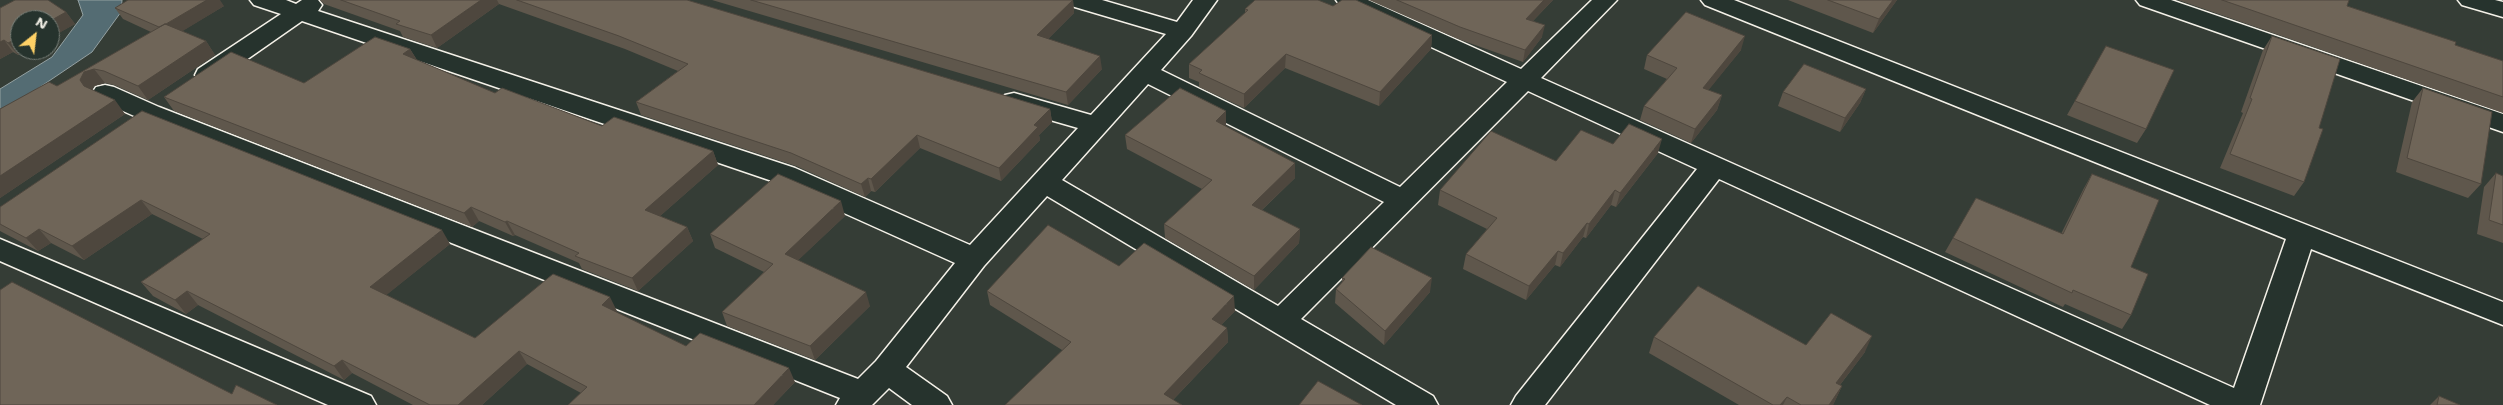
<!DOCTYPE html>
<html>
<head>
<meta charset="utf-8">
<style>
  body { margin:0 }
  #map { position:relative; width:2503px; height:405px; overflow:hidden; background:#353d36; font-family:"Shantell Sans",sans-serif }
  canvas { display:block }
  .north { position:absolute; left:10px; top:10px; width:50px; height:50px; box-sizing:border-box; background:#26332d; border:1px solid #787f78; border-radius:50%; rotate:29deg; font-size:14px; font-weight:700; line-height:20px; text-align:center; color:#f4f1e8 }
  .north::after { content:''; display:block; margin:auto; width:18px; height:22px; background:#ffd166; clip-path:polygon(50% 0,100% 100%,50% 72%,0 100%) }
</style>
</head>
<body>
<div id="map">
<canvas width="2503" height="405"></canvas>
<div class="north">N</div>
</div>
<script>
const ctx = document.querySelector('canvas').getContext('2d');
ctx.lineJoin = 'round';
function paint(path, color) { ctx.fillStyle = color; ctx.fill(path, 'evenodd'); }
const poly = rows => new Path2D(rows.map(r => 'M' + r).join(''));
function stroke(path, color, width, dash) { ctx.strokeStyle = color; ctx.lineWidth = width; ctx.lineCap = dash ? 'butt' : 'round'; ctx.setLineDash(dash || []); ctx.stroke(path); }
const water = poly([
  [78,0,122,0,121,12,92,52,0,114,0,89,52,57,83,15,78,0]
]);
paint(water, '#546c73');
stroke(water, '#94a1a2', 1);
const minor = poly([
  [250,0,286,0,296,4,302,0,318,0,322,5,318,11,795,168,970,245,1078,128,1005,107,1001,101,1005,95,1014,93,1091,115,1166,34,1068,5,1064,0,1102,0,1177,22,1193,0,1217,0,1191,36,1161,70,1400,187,1507,82,1340,5,1336,0,1368,0,1521,69,1592,0,1617,0,1541,78,2234,388,2286,239,1705,5,1701,0,1734,0,2503,302,2503,325,2311,249,2260,405,2210,405,1719,179,1545,405,1511,405,1516,396,1697,169,1528,91,1301,319,1433,396,1438,405,1396,405,1047,196,984,266,906,367,947,396,952,405,912,405,889,388,872,405,836,405,840,398,141,119,96,99,92,93,96,87,105,85,114,87,159,107,858,379,876,361,955,263,775,182,302,21,216,81,207,83,198,81,195,75,198,69,281,14,254,5,250,0],
  [1148,84,1384,202,1278,306,1062,180,1148,84],
  [2136,0,2171,0,2503,114,2503,132,2140,5,2136,0],
  [2458,0,2495,0,2503,2,2503,17,2462,5,2458,0],
  [0,239,371,396,376,405,328,405,0,261,0,239]
]);
stroke(minor, '#f4f1e8', 3);
paint(minor, '#26332d');
paint(poly([
  [320,0,687,0,1050,109,1052,122,1039,135,1040,140,1001,181,920,148,875,192,871,191,865,197,796,166,641,115,636,102,678,71,625,49,499,4,437,48,403,37,400,31,324,4],
  [712,0,1073,0,1074,13,1048,39,1102,69,1068,105],
  [1369,0,1553,0,1533,21,1542,37,1523,62,1458,39],
  [1788,0,1897,0,1873,33],
  [2178,0,2349,0,2347,6,2455,45,2503,61,2503,113],
  [224,6,182,31,206,41,215,55,148,100,114,85,105,83,94,86,92,90,125,114,0,198,0,109,57,86,151,32,123,19,115,8],
  [1333,6,1432,35,1431,49,1379,106,1285,68,1244,108,1199,87,1199,82,1189,78,1189,64,1245,13,1245,9],
  [0,8,66,12,75,24,18,55,13,52,0,59],
  [2272,36,2319,128,2304,182,2294,196,2220,168,2243,113,2241,112,2263,50],
  [2106,46,2146,129,2137,143,2067,115],
  [410,49,417,60,495,93,602,126,713,151,718,165,660,216,687,227,693,241,638,291,582,269,579,263,515,235,513,236,479,221,472,227,174,111,164,97,304,83],
  [1741,50,1708,90,1722,95,1717,110,1691,143,1640,120,1644,106,1667,79,1644,69,1647,55],
  [2423,88,2481,184,2468,198,2396,172,2412,102],
  [1866,89,1860,103,1840,132,1778,106,1783,92],
  [142,111,450,244,386,295,475,338,617,311,616,312,686,346,795,382,773,405,568,405,581,393,527,364,482,405,413,405,352,373,344,380,198,305,186,314,153,296,141,282,203,239,152,214,84,260,51,243,38,251,0,231,0,207],
  [1226,111,1226,125,1225,126,1295,178,1262,210,1300,229,1299,243,1254,290,1165,238,1164,224,1202,189,1127,149,1125,135],
  [1613,144,1658,153,1616,207,1611,205,1586,238,1583,237,1560,267,1555,265,1526,300,1463,269,1466,254,1487,229,1438,205,1440,190,1556,161],
  [2496,173,2503,176,2503,243,2477,234,2484,187],
  [2092,174,2131,267,2131,315,2122,329,2065,304,2063,307,1945,252,1953,238,2061,234,2084,188],
  [845,216,798,260,870,306,815,360,727,326,722,312,764,272,715,248,710,234],
  [1119,266,1235,311,1221,325,1227,328,1228,342,1173,400,1062,350,990,305,987,291],
  [1342,278,1430,292,1384,345,1335,303,1336,289,1342,283],
  [1654,337,1806,345,1865,352,1840,385,1842,386,1833,405,1739,405,1649,353],
  [2439,396,2460,405,2430,405]
]), '#5f574c');
paint(poly([
  [207,0,220,0,224,6,168,40,160,28],
  [481,0,497,0,499,4,437,48,431,35],
  [1073,0,1074,13,1039,48,1037,35],
  [1544,0,1553,0,1524,30,1526,19],
  [1893,0,1897,0,1873,33,1879,19],
  [66,12,75,24,50,38,50,21],
  [1545,25,1542,37,1523,62,1525,50],
  [1432,35,1431,49,1379,106,1380,92],
  [1745,36,1741,50,1699,102,1703,88],
  [20,37,20,50,27,50,18,55,8,43],
  [4,40,13,52,0,59,0,42],
  [206,41,215,55,148,100,138,86],
  [410,49,418,62,403,54],
  [1286,54,1285,68,1244,108,1244,94],
  [1100,56,1102,69,1068,105,1066,92],
  [94,69,105,83,94,86,90,94,94,100,80,80,84,72],
  [1866,89,1860,103,1840,132,1845,118],
  [1722,95,1717,110,1691,143,1695,129],
  [115,100,125,114,0,198,0,176],
  [1050,109,1052,122,1039,135,1040,140,1001,181,999,168,1034,125],
  [1226,111,1226,125,1216,135,1216,121],
  [917,135,920,148,875,192,871,179],
  [1662,139,1658,153,1616,207,1620,193],
  [713,151,718,165,651,224,645,210],
  [1295,163,1295,178,1252,219,1252,205],
  [868,178,871,191,865,197,861,184],
  [1615,190,1611,205,1586,238,1589,224],
  [141,200,152,214,84,260,72,246],
  [841,201,845,216,790,268,785,254],
  [471,207,479,221,472,227,464,213],
  [507,221,515,235,513,236,505,222],
  [1587,223,1583,237,1560,267,1563,253],
  [687,227,693,241,638,291,632,278],
  [39,229,51,243,38,251,26,238],
  [1300,229,1299,243,1254,290,1254,276],
  [442,230,450,244,379,301,370,287],
  [1558,251,1555,265,1526,300,1529,286],
  [1432,278,1430,292,1384,345,1385,331],
  [187,291,198,305,186,314,175,300],
  [866,292,870,306,815,360,810,346],
  [1234,296,1235,311,1212,334,1212,319],
  [610,297,617,311,609,318,602,305],
  [1227,328,1228,342,1168,405,1164,394],
  [1872,336,1865,352,1829,399,1836,383],
  [519,351,527,364,482,405,458,405],
  [342,360,352,373,344,380,334,366],
  [789,368,795,382,773,405,754,405],
  [1842,386,1833,405,1829,405],
  [1787,397,1783,405,1780,405]
]), '#4e473e');
const building = poly([
  [15,0,48,0,66,12,50,21,50,20,20,20,20,37,8,43,4,40,0,42,0,8,15,0],
  [128,0,207,0,166,24,165,24,159,27,115,8,128,0],
  [341,0,481,0,431,35,396,24,400,21,341,0],
  [517,0,687,0,1050,109,1034,125,1038,127,999,168,917,135,871,179,868,178,861,184,791,153,636,102,688,64,619,36,517,0],
  [751,0,1073,0,1037,35,1100,56,1066,92,751,0],
  [1255,0,1318,0,1333,6,1342,0,1356,0,1432,35,1380,92,1286,54,1244,94,1199,73,1202,70,1189,64,1248,10,1245,9,1255,0],
  [1397,0,1544,0,1526,19,1545,25,1525,50,1460,27,1397,0],
  [1828,0,1893,0,1879,19,1828,0],
  [2222,0,2349,0,2347,6,2456,42,2455,45,2503,61,2503,97,2222,0],
  [1686,12,1745,36,1703,88,1722,95,1695,129,1644,106,1677,68,1647,55,1686,12],
  [165,24,206,41,138,86,104,71,94,69,84,72,80,80,84,86,115,100,0,176,0,109,49,82,57,86,165,24],
  [2272,36,2340,59,2319,128,2323,129,2304,182,2230,154,2252,99,2250,98,2272,36],
  [375,37,410,49,403,54,495,93,502,88,602,126,614,117,713,151,645,210,687,227,632,278,575,256,579,253,507,221,505,222,471,207,464,213,164,97,231,52,304,83,375,37],
  [2106,46,2174,70,2146,129,2075,101,2106,46],
  [1804,64,1866,89,1845,118,1783,92,1804,64],
  [1180,88,1226,111,1216,121,1295,163,1252,205,1300,229,1254,276,1164,224,1212,180,1125,135,1180,88],
  [2423,88,2492,112,2481,184,2407,158,2423,88],
  [142,111,442,230,370,287,475,338,553,274,610,297,602,305,686,346,700,333,789,368,754,405,568,405,587,387,519,351,458,405,430,405,342,360,334,366,187,291,175,300,141,282,210,234,141,200,72,246,39,229,26,238,0,224,0,207,142,111],
  [1629,124,1662,139,1620,193,1615,190,1589,224,1587,223,1563,253,1558,251,1529,286,1466,254,1497,218,1440,190,1491,131,1556,161,1581,130,1613,144,1629,124],
  [2496,173,2503,176,2503,225,2489,220,2496,173],
  [778,174,841,201,785,254,866,292,810,346,722,312,773,264,710,234,778,174],
  [2092,174,2159,200,2131,267,2148,274,2131,315,2073,290,2072,293,1953,238,1976,198,2063,234,2092,174],
  [1048,225,1119,266,1144,243,1234,296,1212,319,1227,328,1164,394,1182,405,1005,405,1071,342,987,291,1048,225],
  [1371,247,1432,278,1385,331,1336,289,1345,279,1342,278,1371,247],
  [12,282,232,394,236,385,277,405,0,405,0,290,12,282],
  [1698,286,1806,345,1831,313,1872,336,1836,383,1842,386,1829,405,1801,405,1787,397,1780,405,1773,405,1654,337,1698,286],
  [1318,381,1362,405,1299,405,1318,381],
  [2439,396,2460,405,2437,405,2439,396]
]);
paint(building, '#6f6558');
stroke(building, '#4e473e', 1);
</script>
</body>
</html>
